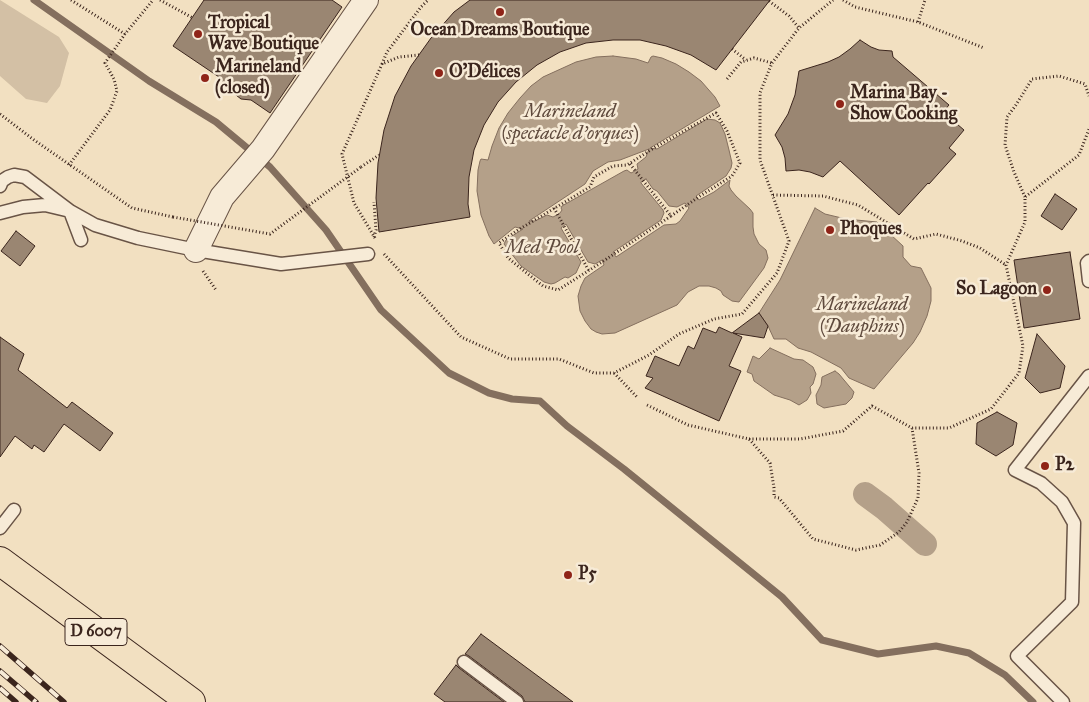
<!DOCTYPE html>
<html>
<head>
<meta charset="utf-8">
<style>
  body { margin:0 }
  canvas { display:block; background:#f2e0c1 }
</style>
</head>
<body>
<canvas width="1089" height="702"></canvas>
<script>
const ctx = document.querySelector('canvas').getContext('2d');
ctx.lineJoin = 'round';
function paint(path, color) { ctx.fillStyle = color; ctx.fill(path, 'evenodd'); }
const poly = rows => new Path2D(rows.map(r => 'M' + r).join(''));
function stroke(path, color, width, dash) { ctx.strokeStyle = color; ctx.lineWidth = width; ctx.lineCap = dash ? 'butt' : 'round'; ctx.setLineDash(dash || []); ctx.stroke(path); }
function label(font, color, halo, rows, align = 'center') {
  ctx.font = font + ' "IM FELL Great Primer",serif'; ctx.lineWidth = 5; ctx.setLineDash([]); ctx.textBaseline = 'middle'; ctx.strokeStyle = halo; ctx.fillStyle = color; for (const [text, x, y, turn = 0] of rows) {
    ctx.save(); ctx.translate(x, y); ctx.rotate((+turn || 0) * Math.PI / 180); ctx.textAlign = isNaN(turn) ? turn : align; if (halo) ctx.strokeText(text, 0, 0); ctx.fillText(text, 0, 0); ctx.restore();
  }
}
paint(poly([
  [0,0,59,37,69,53,60,86,47,103,26,99,0,76]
]), '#d3c0a5');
const water = poly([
  [613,56,636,59,648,63,651,57,653,56,662,58,676,64,689,72,701,81,715,97,720,106,650,148,657,149,707,119,715,120,720,123,725,134,729,150,732,163,731,168,726,176,696,196,699,200,714,192,730,180,729,186,731,190,736,196,750,209,753,213,753,227,754,234,759,244,766,250,768,258,764,268,739,302,732,301,723,295,721,291,716,288,709,286,699,286,688,292,677,305,615,333,602,334,596,332,591,329,585,321,580,311,578,296,581,286,585,278,604,265,602,260,595,264,588,262,566,224,561,228,581,262,576,273,568,278,565,277,555,283,551,284,544,282,521,266,504,244,506,240,523,229,515,227,494,244,489,236,481,215,477,191,478,170,480,161,481,159,488,160,492,146,499,128,508,113,520,98,531,86,543,77,576,62,596,57,613,56],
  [649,149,646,157,637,164,638,169,633,172,631,173,627,170,624,171,562,206,561,208,562,210,560,213,555,216,553,217,547,215,535,221,529,221,585,184,593,171,608,162,620,160,649,149],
  [646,179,653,189,657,191,669,206,677,207,685,203,689,208,680,221,676,224,664,225,616,257,613,252,661,220,664,213,663,210,641,183,641,182,646,179],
  [815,208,825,214,846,219,877,222,903,246,903,257,911,266,921,268,931,288,931,301,927,316,920,332,913,343,874,389,849,378,841,368,811,352,798,348,786,339,774,339,768,326,759,313,780,280,815,208],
  [770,348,794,359,803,360,813,367,816,374,813,384,810,387,811,393,807,400,799,405,790,400,774,395,754,381,752,374,747,372,753,356,759,359,770,348],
  [835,371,839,374,854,392,852,398,846,404,824,408,817,404,816,395,821,385,822,377,835,371]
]);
paint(water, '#b4a089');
stroke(water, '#846f5e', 1);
stroke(poly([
  [34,0,149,81,216,122,270,167,326,230,381,310,449,373,489,393,512,399,540,401,567,426,624,469,782,597,822,640,878,654,936,646,969,653,1005,675,1033,702]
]), '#846f5e', 7);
stroke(poly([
  [865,494,884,508,925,544]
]), '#b4a089', 24);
const building = poly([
  [204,0,332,0,342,7,270,113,251,100,241,99,217,80,219,77,173,46,204,0],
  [470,0,770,0,716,70,691,55,666,46,640,40,613,40,586,43,560,52,537,65,516,82,498,102,484,125,474,150,469,177,468,204,470,217,379,232,376,198,378,163,384,130,395,96,411,66,431,38,454,12,470,0],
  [860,40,871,47,879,50,892,51,893,57,949,105,943,112,964,130,949,148,956,154,929,184,928,183,899,215,840,161,823,177,810,172,799,170,786,171,785,158,782,147,775,135,788,114,795,95,799,71,828,62,839,57,850,49,860,40],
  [1055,194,1077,209,1062,230,1041,216,1055,194],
  [16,231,35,246,20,266,1,251,16,231],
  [1070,252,1080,319,1024,328,1014,260,1070,252],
  [759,313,768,326,764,338,733,333,742,337,729,366,741,371,719,421,645,388,653,378,646,376,655,356,679,366,688,346,694,349,703,328,716,333,719,327,732,333,759,313],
  [1037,334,1065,366,1060,388,1040,393,1025,378,1037,334],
  [0,337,24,354,18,370,67,408,72,402,113,433,100,451,64,424,44,452,34,445,32,449,15,436,0,457,0,337],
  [997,412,1017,423,1013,445,996,456,976,444,977,423,997,412],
  [481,634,573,702,525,702,522,696,469,656,465,654,481,634],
  [456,665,459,668,504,702,445,702,434,694,456,665]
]);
paint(building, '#9a8672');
stroke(building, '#3b251d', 1);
const lane = poly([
  [0,186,2,181,8,177,14,175,25,177,70,211,95,225,138,238,196,250,281,264,368,254],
  [70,211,81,240],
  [0,213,23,207,45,205,66,210],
  [1089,261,1087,263,1089,281],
  [0,528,14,510],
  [464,662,517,702],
  [1063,702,1017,656,1072,602,1074,523,1062,502,1041,483,1015,470,1089,376]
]);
const street = poly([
  [196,250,222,197,263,149,366,0]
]);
const primary = poly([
  [0,561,191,702]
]);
stroke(lane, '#695446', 15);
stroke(street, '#695446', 26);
stroke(primary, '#3b251d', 30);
stroke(poly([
  [71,0,125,34],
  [160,0,193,18],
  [843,0,855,7,918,22,984,48],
  [769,1,789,16,799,28],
  [918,22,925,0],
  [732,49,746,60],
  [419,55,399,57,382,64,387,52,421,7,428,0],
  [727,79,741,62,754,58,772,63],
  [0,114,34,140,132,208,173,217],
  [630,164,671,216,599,264,558,290,543,286,508,258,499,243,518,230,590,187,594,177,613,166,627,165,657,146,716,113,727,131,740,163,732,176,700,196,671,216],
  [69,165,110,110,117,91,114,79,105,63,125,34,153,0],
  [361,167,379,155],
  [773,195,823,196,858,205,914,239,936,234,962,241,980,248,1006,265],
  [1025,197,1014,172,1005,145,1007,117,1016,105,1032,79,1059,76,1085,84,1089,96],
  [554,208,589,271],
  [374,237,376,230,374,202],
  [375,238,354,203,342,154,382,64],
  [384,254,461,337,510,359,559,359,594,373,614,373,649,355,679,334,714,319,742,314,777,273,789,241,760,160,760,93,772,63,799,28,833,0],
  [203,271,216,290],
  [614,373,637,397],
  [647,405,688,425,749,439,770,463,774,488,774,497,779,498,813,539,856,550,880,545,899,532,907,522,918,498,919,473,912,428],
  [749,439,800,439,843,431,872,406,912,428,949,428,991,409,1019,373,1023,346,1006,265,1025,222,1025,197,1079,155,1089,129]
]), '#3b251d', 3, [1, 2.5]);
stroke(lane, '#f7ebd7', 12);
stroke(street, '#f7ebd7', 24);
stroke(primary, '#f2e0c1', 28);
const rail = poly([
  [0,646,64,702],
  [0,671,36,702],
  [0,688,16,702]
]);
stroke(rail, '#3b251d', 5.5);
stroke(rail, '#f7ebd7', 4, [11]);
stroke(poly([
  [173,217,270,234,361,167]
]), '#3b251d', 3, [1, 2.5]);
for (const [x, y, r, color] of [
  [500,12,5,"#8f2418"],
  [198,34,5,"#8f2418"],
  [439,73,5,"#8f2418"],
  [205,78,5,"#8f2418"],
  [840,104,5,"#8f2418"],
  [830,230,5,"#8f2418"],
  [1047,290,5,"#8f2418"],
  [1045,466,5,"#8f2418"],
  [568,575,5,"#8f2418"]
]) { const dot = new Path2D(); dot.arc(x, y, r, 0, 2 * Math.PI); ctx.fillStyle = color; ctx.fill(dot); stroke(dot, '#f7ebd7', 2); }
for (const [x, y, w] of [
  [96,632,62]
]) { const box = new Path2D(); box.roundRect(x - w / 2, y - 13.5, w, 27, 4); ctx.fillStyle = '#f7ebd7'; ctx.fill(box); stroke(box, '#3b251d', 1); }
label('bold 16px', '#3b251d', null, [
  ["D 6007",96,632]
]);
label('bold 18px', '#3b251d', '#f7ebd7', [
  ["Tropical",208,24],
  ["Wave Boutique",208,45],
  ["Ocean Dreams Boutique",500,31,"center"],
  ["Marineland",215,68],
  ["(closed)",215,89],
  ["O'Délices",449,73],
  ["Marina Bay -",850,94],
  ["Show Cooking",850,115],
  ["Phoques",840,230],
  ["So Lagoon",1037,290,"right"],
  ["P2",1055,466],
  ["P5",578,575]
], 'left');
label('italic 19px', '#5f4a3d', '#f7ebd7', [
  ["Marineland",570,112],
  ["(spectacle d'orques)",570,134],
  ["Med Pool",542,248],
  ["Marineland",862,305],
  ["(Dauphins)",862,327]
]);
</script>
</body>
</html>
